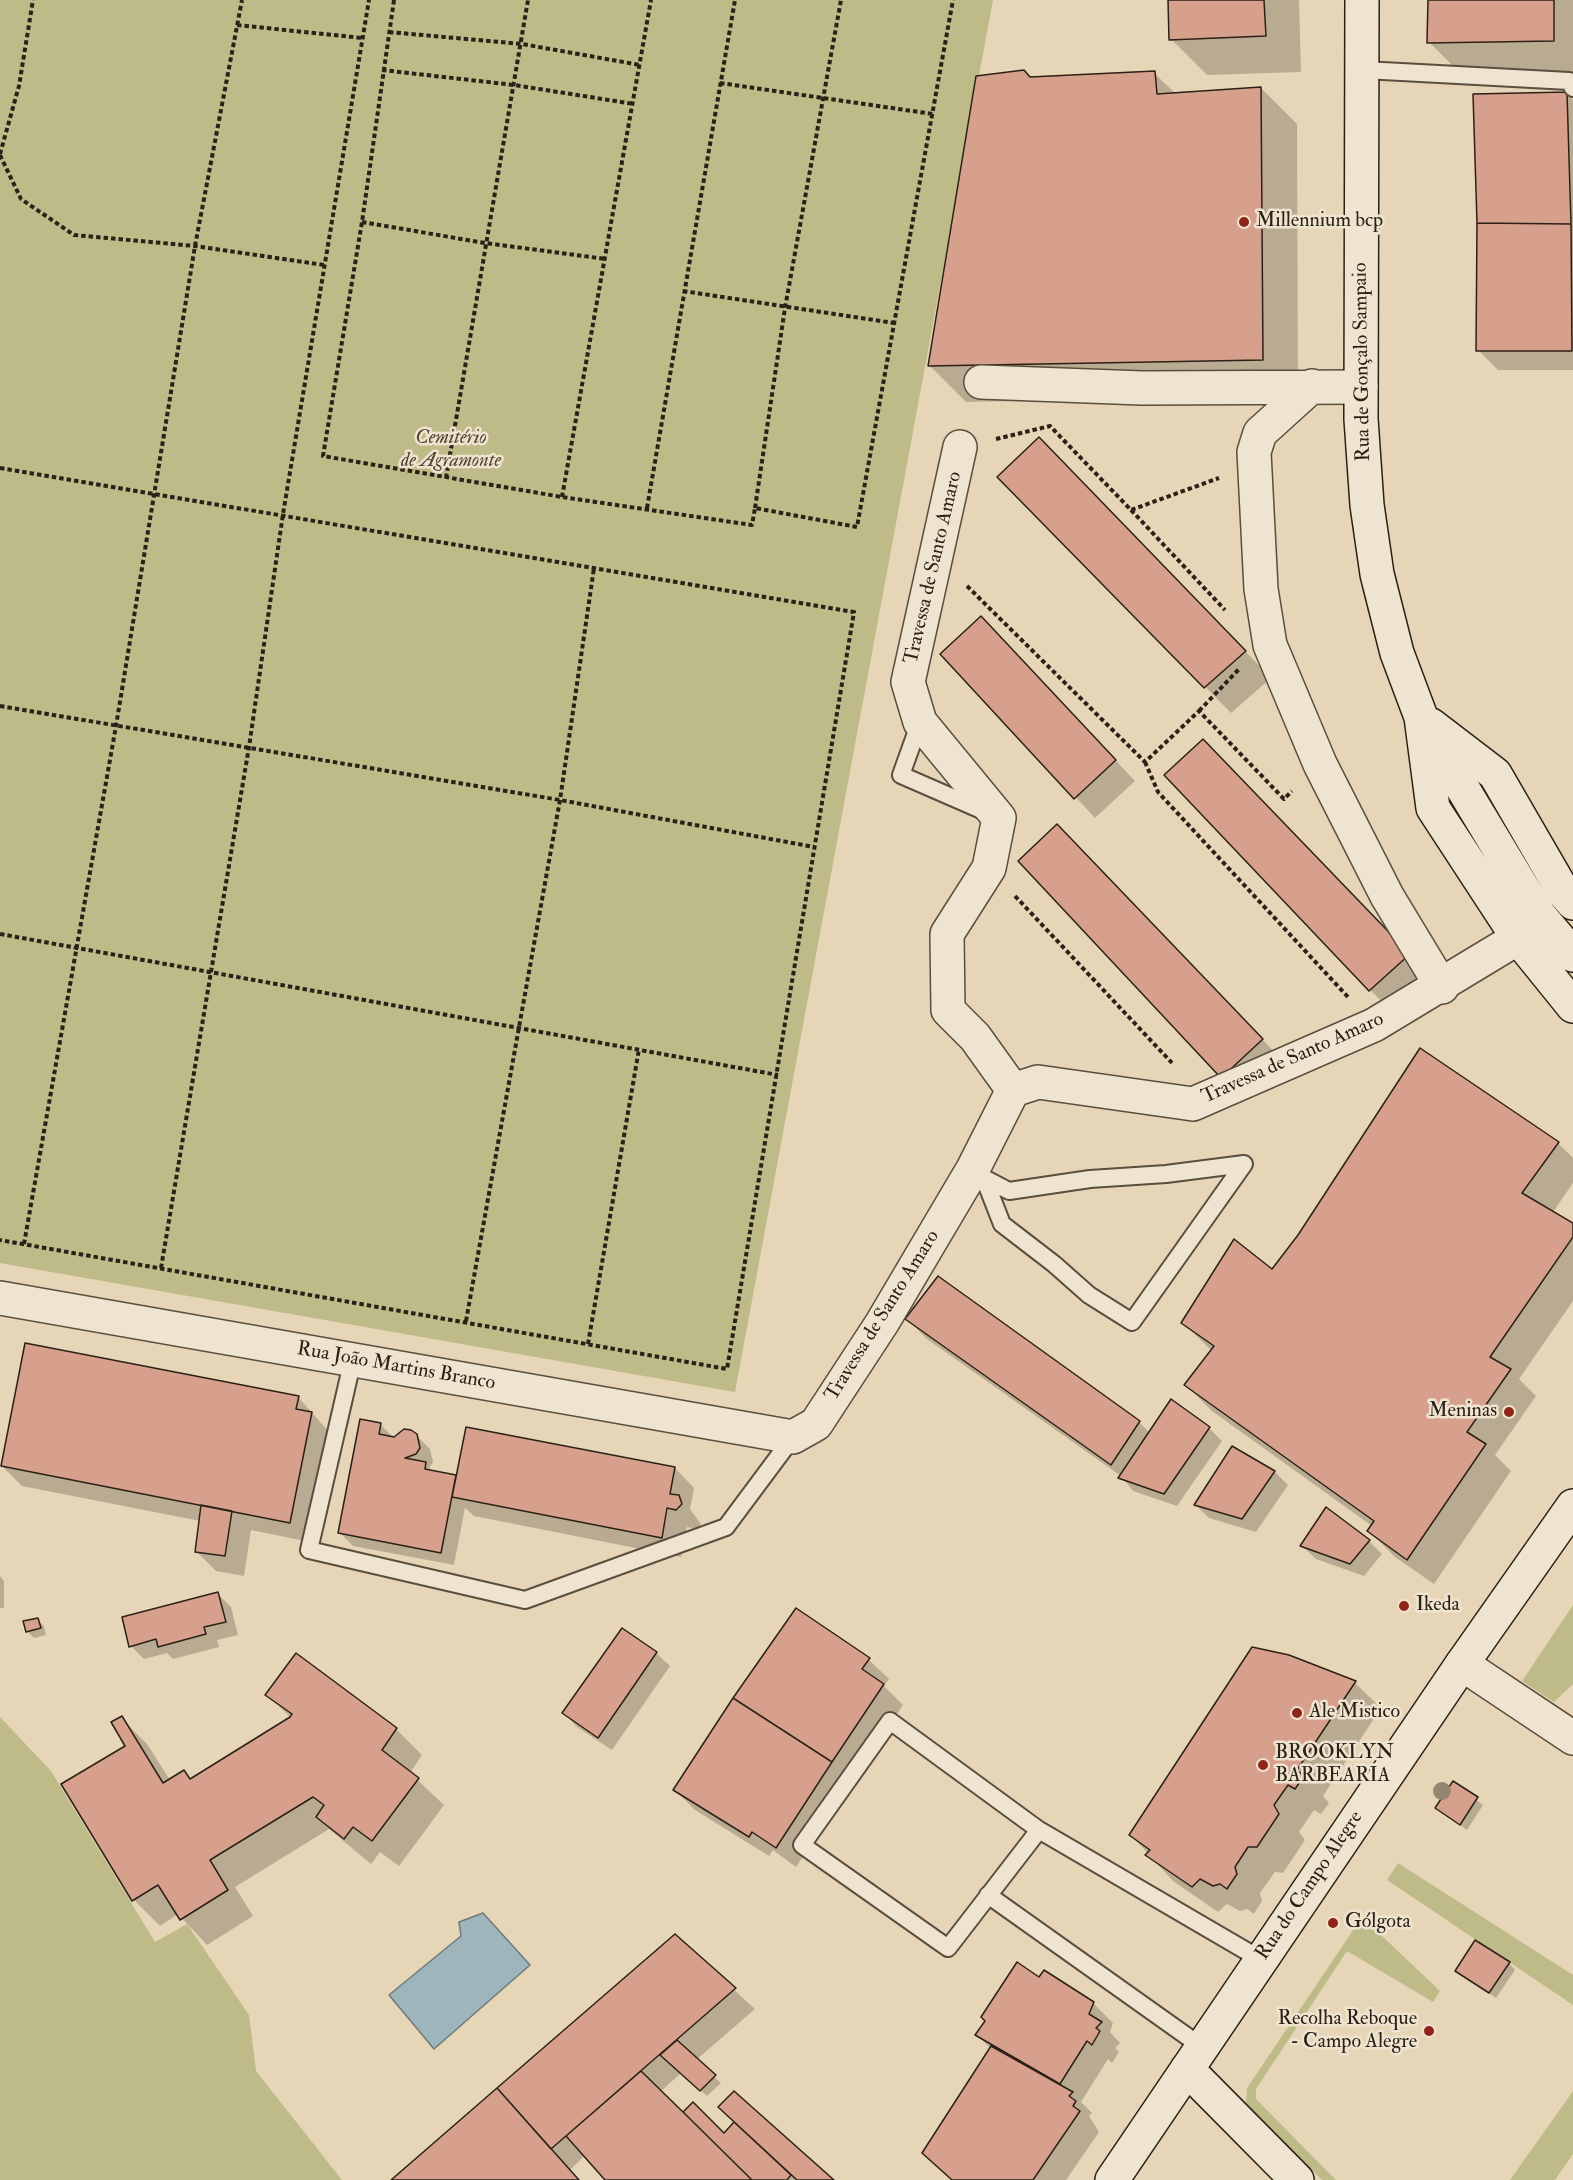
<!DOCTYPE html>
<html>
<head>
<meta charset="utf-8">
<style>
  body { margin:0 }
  canvas { display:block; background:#e7d5b7 }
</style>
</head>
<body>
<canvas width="1573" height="2180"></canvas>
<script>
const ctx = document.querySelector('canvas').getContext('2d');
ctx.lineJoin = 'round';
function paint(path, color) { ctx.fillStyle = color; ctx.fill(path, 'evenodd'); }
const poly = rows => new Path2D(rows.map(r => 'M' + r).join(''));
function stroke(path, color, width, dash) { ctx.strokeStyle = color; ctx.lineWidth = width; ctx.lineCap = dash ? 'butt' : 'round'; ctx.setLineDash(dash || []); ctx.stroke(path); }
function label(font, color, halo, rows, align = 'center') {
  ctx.font = font + ' "IM FELL Double Pica",serif'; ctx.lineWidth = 5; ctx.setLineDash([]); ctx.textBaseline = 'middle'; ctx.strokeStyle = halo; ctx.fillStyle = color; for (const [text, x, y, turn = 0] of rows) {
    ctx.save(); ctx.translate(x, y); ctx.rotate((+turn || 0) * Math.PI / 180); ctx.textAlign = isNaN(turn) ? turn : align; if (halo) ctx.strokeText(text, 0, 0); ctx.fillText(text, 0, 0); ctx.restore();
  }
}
paint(poly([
  [0,0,993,0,735,1392,0,1263],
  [1573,1605,1573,1684,1554,1702,1522,1681],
  [0,1717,51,1771,155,1942,187,1924,249,2015,256,2071,342,2180,0,2180],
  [1398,1863,1573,1975,1573,2005,1387,1880],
  [1362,1917,1440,1991,1433,2002,1347,1951,1256,2089,1256,2099,1336,2180,1322,2180,1246,2104,1247,2088],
  [1573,2091,1573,2154,1555,2180,1510,2180]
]), '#bebb89');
const water = poly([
  [483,1913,530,1965,434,2049,389,1995,461,1936,459,1922,483,1913]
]);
paint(water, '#9db5bb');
stroke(water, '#6f7a79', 1.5);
paint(poly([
  [1170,0,1299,0,1301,72,1207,75,1171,39],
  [1429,0,1573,0,1573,76,1465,78,1429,42],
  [1154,73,1176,94,1261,88,1297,124,1298,396,966,402,930,366,1030,78],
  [1567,94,1573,100,1573,370,1498,370,1478,350,1475,96],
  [1065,465,1271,678,1231,713,999,477],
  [1000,638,1135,781,1095,818,943,654],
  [1203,741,1434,981,1396,1015,1370,990],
  [1077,846,1282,1060,1242,1097],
  [1558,1143,1573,1158,1573,1183,1553,1212,1573,1224,1573,1301,1519,1379,1536,1396,1495,1455,1511,1471,1434,1584,1395,1557,1369,1531,1372,1526,1212,1411,1186,1385,1212,1351,1183,1323,1273,1271],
  [938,1278,1139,1422,1150,1433,1209,1428,1222,1441,1177,1506,1133,1491,1121,1476,927,1339,907,1319],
  [298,1397,331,1434,310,1542,251,1530,244,1576,216,1571,196,1551,200,1521,22,1486,2,1466],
  [361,1421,381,1425,395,1439,416,1435,430,1449,433,1462,429,1468,433,1472,457,1478,675,1468,694,1488,690,1509,701,1524,697,1529,687,1527,681,1557,474,1516,465,1508,454,1565,353,1546,339,1532],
  [1233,1448,1275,1472,1288,1485,1256,1532,1209,1518,1196,1505],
  [1369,1541,1382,1554,1364,1576,1316,1559,1302,1546],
  [0,1576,4,1581,4,1608,0,1608],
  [218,1594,231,1607,238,1635,217,1640,219,1647,173,1659,167,1653,144,1659,131,1646],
  [37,1619,44,1626,46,1635,34,1638,27,1631],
  [622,1630,656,1653,670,1666,612,1750,577,1727,564,1713],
  [869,1660,889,1679,884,1686,903,1705,796,1867,773,1850,769,1856,695,1810,675,1790],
  [1355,1683,1381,1708,1323,1796,1329,1803,1321,1814,1314,1810,1299,1832,1305,1840,1283,1873,1275,1872,1260,1893,1262,1901,1254,1914,1247,1909,1240,1911,1227,1904,1218,1912,1173,1881,1131,1835],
  [267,1694,396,1729,422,1755,410,1773,444,1805,399,1866,380,1852,371,1864,329,1829,235,1887,253,1916,207,1945,178,1914,160,1926,134,1900,127,1746,121,1718,147,1744,170,1780,183,1772,192,1780,291,1718],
  [1454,1783,1483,1805,1467,1830,1437,1808],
  [675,1936,755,2009,696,2060,721,2083,707,2096,681,2073,660,2092,750,2180,607,2180,585,2155,570,2170,579,2180,393,2180],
  [1509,1963,1515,1970,1496,1998,1457,1971],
  [1039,1979,1093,2003,1113,2023,1110,2032,1120,2043,1115,2048,1119,2052,1112,2063,1108,2059,1081,2102,1092,2113,1089,2116,1099,2132,1066,2180,952,2180,924,2153,991,2049,977,2035],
  [735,2122,832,2180,754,2180,724,2135]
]), '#0003');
const building = poly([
  [1168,0,1264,0,1266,36,1169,40,1168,0],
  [1428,0,1554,0,1554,41,1427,43,1428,0],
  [1024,70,1030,77,1155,71,1157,94,1261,87,1263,360,928,366,976,76,1024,70],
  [1567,92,1571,224,1477,223,1473,94,1567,92],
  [1477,223,1571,224,1572,351,1476,351,1477,223],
  [1039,437,1246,651,1204,688,997,477,1039,437],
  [981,616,1116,760,1074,799,940,654,981,616],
  [1203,739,1410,954,1369,991,1164,775,1203,739],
  [1057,824,1263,1039,1221,1078,1018,861,1057,824],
  [1420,1048,1559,1142,1522,1193,1573,1223,1573,1237,1490,1357,1511,1369,1467,1432,1486,1444,1407,1560,1367,1531,1374,1521,1184,1385,1214,1346,1181,1323,1234,1239,1272,1269,1298,1235,1420,1048],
  [938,1276,1140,1421,1111,1465,905,1319,938,1276],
  [25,1343,299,1396,296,1409,312,1412,290,1523,1,1466,25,1343],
  [1171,1399,1210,1427,1164,1494,1118,1478,1171,1399],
  [360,1419,381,1423,379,1434,394,1437,404,1429,411,1430,417,1434,420,1448,416,1454,405,1458,426,1462,425,1469,456,1475,441,1553,338,1533,360,1419],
  [466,1427,675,1467,670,1494,679,1495,682,1504,676,1510,667,1508,662,1538,452,1497,466,1427],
  [1232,1446,1275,1471,1242,1519,1194,1505,1232,1446],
  [201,1505,232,1511,225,1556,195,1552,201,1505],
  [1326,1507,1370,1540,1350,1564,1300,1546,1326,1507],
  [218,1592,226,1622,204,1627,206,1634,158,1647,156,1639,129,1647,122,1617,218,1592],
  [796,1608,870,1658,862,1669,884,1684,832,1762,733,1698,796,1608],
  [38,1618,41,1628,26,1632,23,1621,38,1618],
  [622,1628,657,1652,598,1738,562,1713,622,1628],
  [1252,1647,1289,1655,1356,1681,1297,1770,1304,1776,1295,1789,1288,1785,1274,1805,1279,1814,1257,1847,1248,1847,1235,1867,1237,1874,1227,1889,1220,1884,1213,1886,1200,1879,1192,1887,1145,1855,1150,1850,1129,1835,1252,1647],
  [296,1653,397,1728,382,1750,419,1778,372,1841,353,1827,344,1839,316,1817,324,1805,313,1797,210,1860,228,1890,180,1920,158,1885,132,1901,61,1784,125,1746,111,1722,122,1716,163,1783,184,1770,190,1779,290,1717,292,1714,265,1695,296,1653],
  [733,1698,832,1762,776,1848,752,1832,749,1837,673,1790,733,1698],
  [1453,1781,1478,1797,1460,1825,1435,1808,1453,1781],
  [675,1934,736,1988,551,2149,497,2088,675,1934],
  [1475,1940,1510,1962,1489,1993,1455,1971,1475,1940],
  [1017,1962,1039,1977,1044,1970,1094,2002,1089,2014,1102,2022,1096,2028,1100,2031,1092,2045,1087,2041,1060,2084,975,2035,985,2021,981,2017,1017,1962],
  [677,2040,716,2075,700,2091,660,2055,677,2040],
  [991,2046,1073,2092,1069,2096,1076,2101,1073,2106,1080,2111,1033,2180,952,2180,922,2153,991,2046],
  [641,2071,683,2112,752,2180,605,2180,566,2136,641,2071],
  [497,2088,579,2180,391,2180,497,2088],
  [734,2091,834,2180,797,2180,718,2107,734,2091],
  [693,2102,724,2133,734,2122,791,2175,787,2180,752,2180,683,2112,693,2102]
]);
paint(building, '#d7a08d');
stroke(building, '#2b2117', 1.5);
const lane = poly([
  [1364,70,1569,81,1573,88],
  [920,722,901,775,986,812],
  [973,1169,984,1178,1009,1191,1090,1179,1166,1174,1244,1164,1132,1322,1089,1295,1054,1264,1002,1224,984,1178],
  [353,1359,309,1550,525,1600,726,1527,793,1437],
  [1039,1830,948,1948,802,1845,890,1721,1039,1830,1260,1959],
  [988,1895,1202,2047]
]);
const street = poly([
  [981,382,1142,388,1361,387],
  [1312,386,1260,433,1254,452,1261,589,1270,645,1320,764,1387,896,1442,987],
  [960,447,908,682,920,722,999,818,989,868,947,934,948,1010,975,1037,1013,1090],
  [0,1298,793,1437,816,1424,882,1323,973,1169,1013,1090,1038,1082,1193,1104,1374,1025,1518,938],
  [1462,1664,1573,1738]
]);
const secondary = poly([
  [1362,0,1361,419,1367,505,1377,574,1397,653,1421,717,1433,808,1518,938,1573,1006],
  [1431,725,1495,774,1564,893,1573,903],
  [1430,734,1539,915,1573,955],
  [1187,2069,1297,2180],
  [1112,2180,1462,1664,1573,1506]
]);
stroke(lane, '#5a4e3f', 20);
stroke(street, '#5a4e3f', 36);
stroke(secondary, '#2b2117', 36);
stroke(poly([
  [394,0,362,222,323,456,562,497,752,525,755,508,857,527,953,0],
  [237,25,362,38],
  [389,32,522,44,640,65],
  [382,70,514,85,634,104],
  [720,83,933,114],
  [0,154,19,86,33,0],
  [0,155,21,199,74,235,195,246,324,265],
  [362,222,485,243,606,259],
  [683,291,894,323],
  [996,439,1050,426,1131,510,1219,478],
  [0,468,854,612,727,1369,0,1240],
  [446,478,528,0],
  [562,497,651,0],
  [647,508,735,0],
  [755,508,785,308,841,0],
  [1131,510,1225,610],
  [967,586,1145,762,1199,711,1284,799,1292,791],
  [0,706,560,800,814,847],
  [1199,711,1240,668],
  [1145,762,1158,792,1348,997],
  [1015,896,1172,1063],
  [0,934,778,1075],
  [24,1244,116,726,195,246,242,0],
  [161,1268,249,747,283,514,369,0],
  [466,1321,560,800,594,568],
  [588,1344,639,1049]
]), '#2b2117', 4, [4.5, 3]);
stroke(lane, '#efe4d0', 16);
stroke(street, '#efe4d0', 33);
stroke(secondary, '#efe4d0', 33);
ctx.fillStyle = '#94876f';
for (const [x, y] of [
  [1442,1791]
]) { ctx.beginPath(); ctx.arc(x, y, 9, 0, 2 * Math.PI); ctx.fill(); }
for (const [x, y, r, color] of [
  [1244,222,6,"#8f2418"],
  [1509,1412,6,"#8f2418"],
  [1404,1606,6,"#8f2418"],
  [1297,1713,6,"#8f2418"],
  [1263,1765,6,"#8f2418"],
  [1333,1923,6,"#8f2418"],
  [1429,2031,6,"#8f2418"]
]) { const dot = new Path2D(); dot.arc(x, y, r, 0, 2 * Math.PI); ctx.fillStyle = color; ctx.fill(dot); stroke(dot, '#efe4d0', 2); }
label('20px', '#2b2117', '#efe4d0', [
  ["Millennium bcp",1256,222],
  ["Meninas",1497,1412,"right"],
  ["Ikeda",1416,1606],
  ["Ale Mistico",1309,1713],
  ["BROOKLYN",1275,1754],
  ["BARBEARIA",1275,1777],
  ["Gólgota",1345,1923],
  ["Recolha Reboque",1417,2020,"right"],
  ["- Campo Alegre",1417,2043,"right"]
], 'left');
label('20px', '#2b2117', '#efe4d0', [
  ["Rua de Gonçalo Sampaio",1363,362,-91],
  ["Travessa de Santo Amaro",934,568,-77],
  ["Travessa de Santo Amaro",1293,1059,-24],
  ["Travessa de Santo Amaro",883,1316,-58],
  ["Rua João Martins Branco",396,1367,10],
  ["Rua do Campo Alegre",1310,1886,-56]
]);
label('italic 20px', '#504834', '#efe4d0', [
  ["Cemitério",451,439],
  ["de Agramonte",451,462]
]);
</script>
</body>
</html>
